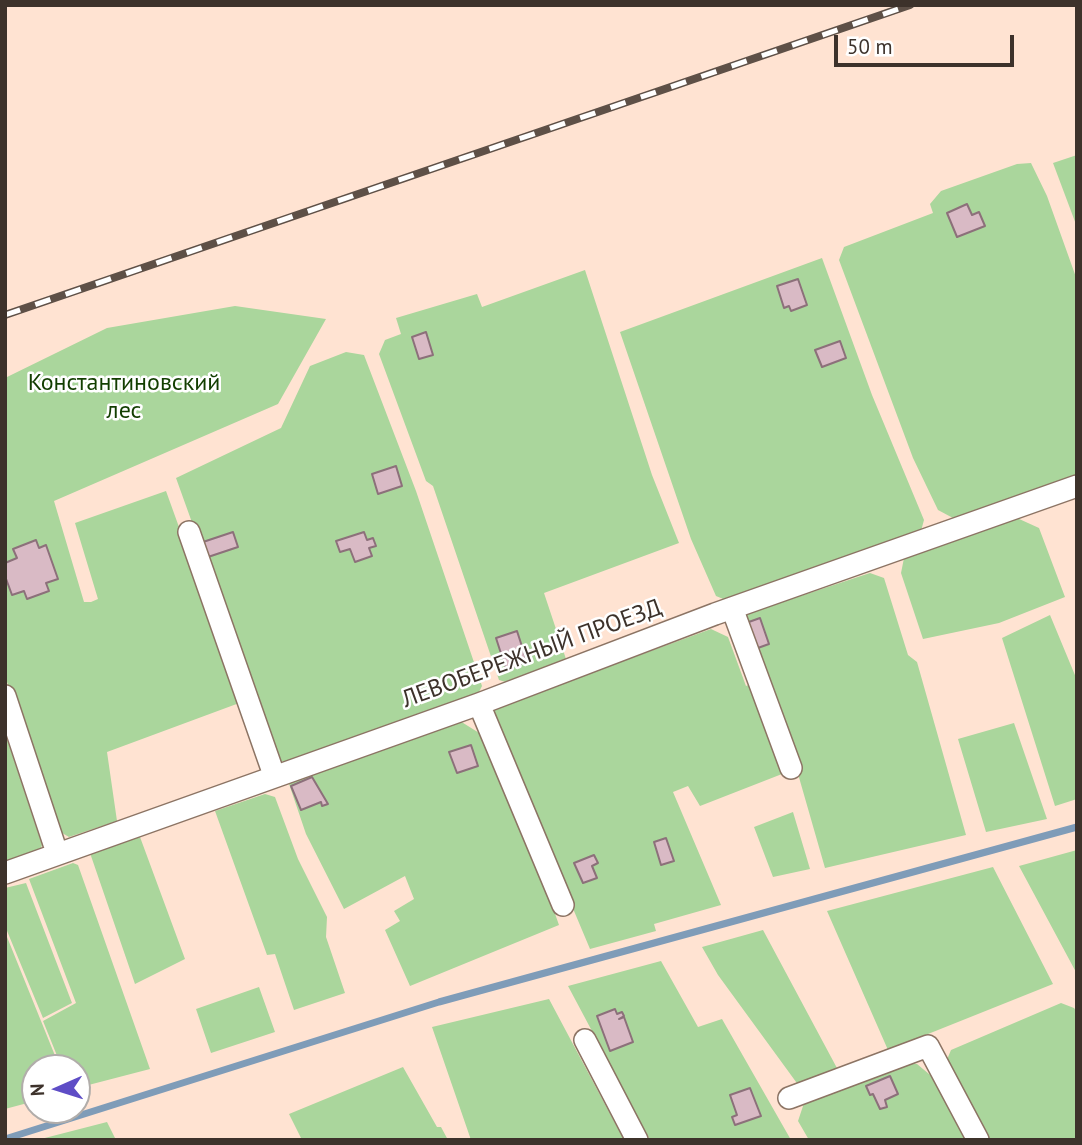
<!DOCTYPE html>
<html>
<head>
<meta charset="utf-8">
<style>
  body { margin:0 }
  #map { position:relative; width:1082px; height:1145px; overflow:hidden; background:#ffe3d2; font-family:"PT Sans",sans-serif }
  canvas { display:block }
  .frame { position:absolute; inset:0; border:7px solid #3d322b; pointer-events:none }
  .north { position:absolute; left:21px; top:1054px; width:70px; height:70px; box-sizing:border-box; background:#fff; border:2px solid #b1adaa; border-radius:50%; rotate:267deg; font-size:19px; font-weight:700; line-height:28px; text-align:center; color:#3d322b }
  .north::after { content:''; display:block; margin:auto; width:24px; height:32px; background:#5e4dc6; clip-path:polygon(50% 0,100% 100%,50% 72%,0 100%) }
  .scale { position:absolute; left:834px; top:35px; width:180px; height:32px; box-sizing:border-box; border:4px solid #3d322b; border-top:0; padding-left:9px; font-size:21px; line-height:24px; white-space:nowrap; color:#3d322b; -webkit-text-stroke:5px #fff; paint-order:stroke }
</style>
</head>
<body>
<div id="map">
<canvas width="1082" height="1145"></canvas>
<div class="frame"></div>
<div class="north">N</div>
<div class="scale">50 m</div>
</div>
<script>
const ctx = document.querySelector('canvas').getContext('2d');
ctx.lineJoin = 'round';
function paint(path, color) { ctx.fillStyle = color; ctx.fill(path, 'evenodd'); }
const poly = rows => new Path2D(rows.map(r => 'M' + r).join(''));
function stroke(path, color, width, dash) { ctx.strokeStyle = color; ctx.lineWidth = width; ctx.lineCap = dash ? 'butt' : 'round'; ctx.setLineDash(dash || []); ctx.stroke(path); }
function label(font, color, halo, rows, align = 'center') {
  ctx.font = font + ' "PT Sans",sans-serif'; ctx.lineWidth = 5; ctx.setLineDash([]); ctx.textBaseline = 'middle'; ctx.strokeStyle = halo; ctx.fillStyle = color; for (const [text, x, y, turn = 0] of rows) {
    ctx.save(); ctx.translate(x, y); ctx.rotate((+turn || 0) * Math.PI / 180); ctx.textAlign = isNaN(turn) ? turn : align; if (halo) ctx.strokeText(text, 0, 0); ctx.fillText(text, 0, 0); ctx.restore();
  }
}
paint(poly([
  [1077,155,1077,227,1053,163],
  [1031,163,1047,196,1077,280,1077,477,953,518,938,510,913,458,839,260,844,247,933,213,930,204,941,191,1017,164],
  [822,258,872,395,924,520,921,531,728,601,716,596,691,539,620,332],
  [585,270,652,475,679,543,544,593,567,662,509,683,499,680,433,486,426,481,379,354,385,340,401,334,396,318,477,294,482,307],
  [235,306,326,319,278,404,54,501,84,602,91,602,98,599,75,523,166,491,242,702,107,752,117,821,69,837,57,830,5,676,5,378,107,328],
  [346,352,364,355,416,491,482,686,478,694,288,763,281,761,276,756,176,478,281,428,310,366],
  [1017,518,1039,528,1065,597,999,623,923,639,901,573,904,558],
  [870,573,884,578,908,655,917,662,966,835,825,868,790,746,743,615],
  [1050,615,1077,680,1077,799,1055,806,1002,638],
  [711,629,728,637,746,686,751,684,782,774,700,806,688,786,673,792,721,905,654,924,656,931,590,949,495,723,495,708],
  [460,721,484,736,526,832,559,925,410,986,385,930,400,921,394,911,414,899,405,876,344,909,306,834,288,781],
  [1014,723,1047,819,986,832,958,739],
  [5,733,42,845,40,851,5,863],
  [265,794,275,797,298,859,327,917,326,937,345,993,294,1010,275,954,267,955,215,811],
  [793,812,810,869,773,877,754,827],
  [140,837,185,959,135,984,90,853],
  [1077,850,1077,974,1019,866],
  [73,863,78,865,150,1069,77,1088,77,1068,62,1068,43,1021,76,1003,29,879],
  [993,867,1053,984,888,1050,827,911],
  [26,883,72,1003,43,1018,5,926,5,888],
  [763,930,838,1070,799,1086,718,975,702,947],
  [5,932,60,1068,35,1068,35,1101,5,1109],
  [661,961,698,1027,722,1019,791,1140,650,1140,568,986],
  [259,987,275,1032,211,1053,196,1009],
  [549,999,624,1140,471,1140,432,1027],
  [1061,1003,1074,1008,1077,1012,1077,1140,987,1140,946,1062,951,1050],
  [909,1063,917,1064,935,1079,965,1140,809,1140,798,1121,804,1103],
  [403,1067,437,1127,441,1127,448,1140,302,1140,289,1114],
  [107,1122,116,1140,37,1140]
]), '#aad69c');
stroke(poly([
  [5,1139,439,1002,1077,827]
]), '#7f9cb8', 7);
const building = poly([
  [967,204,972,215,979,212,985,226,957,237,947,213,967,204],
  [798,279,807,305,791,311,789,306,784,308,777,286,798,279],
  [426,332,433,355,419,359,412,337,426,332],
  [840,341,846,358,822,367,815,350,840,341],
  [396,466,402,486,378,494,372,474,396,466],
  [233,532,238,547,208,557,203,542,233,532],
  [364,532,367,540,373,538,376,546,369,548,372,556,355,562,350,549,340,552,336,541,364,532],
  [36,540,39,548,46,545,58,579,46,583,49,591,27,599,24,591,12,595,5,576,5,563,17,558,13,549,36,540],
  [760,618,769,644,755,649,746,623,760,618],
  [517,631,527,662,506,669,496,638,517,631],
  [471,745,478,766,457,773,449,752,471,745],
  [312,777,328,804,322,806,321,802,301,810,291,786,312,777],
  [666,838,674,861,661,865,654,842,666,838],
  [594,855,598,863,592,866,597,878,583,883,574,863,594,855],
  [615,1009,617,1014,622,1012,624,1016,619,1019,624,1017,633,1042,610,1051,597,1016,615,1009],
  [890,1076,898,1094,885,1100,887,1107,880,1109,873,1094,870,1095,866,1086,890,1076],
  [750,1088,761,1116,735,1125,732,1117,737,1115,730,1095,750,1088]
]);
paint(building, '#d9bac5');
stroke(building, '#8c707a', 2);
const minor = poly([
  [189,532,274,775],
  [732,608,791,768],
  [5,696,57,853],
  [479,704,563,905],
  [5,873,479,704,715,614,1077,486],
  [585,1040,637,1140],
  [789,1098,928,1046,978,1140]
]);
stroke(minor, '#8c7464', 24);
stroke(minor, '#fff', 21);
const rail = poly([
  [5,315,910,5]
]);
stroke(rail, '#5e5047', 8);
stroke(rail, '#fff', 5, [16]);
label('24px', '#123e00', '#fff', [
  ["Константиновский",124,383],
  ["лес",124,411]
]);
label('24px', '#3d322b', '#fff', [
  ["ЛЕВОБЕРЕЖНЫЙ ПРОЕЗД",532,654,-20]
]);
</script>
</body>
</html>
